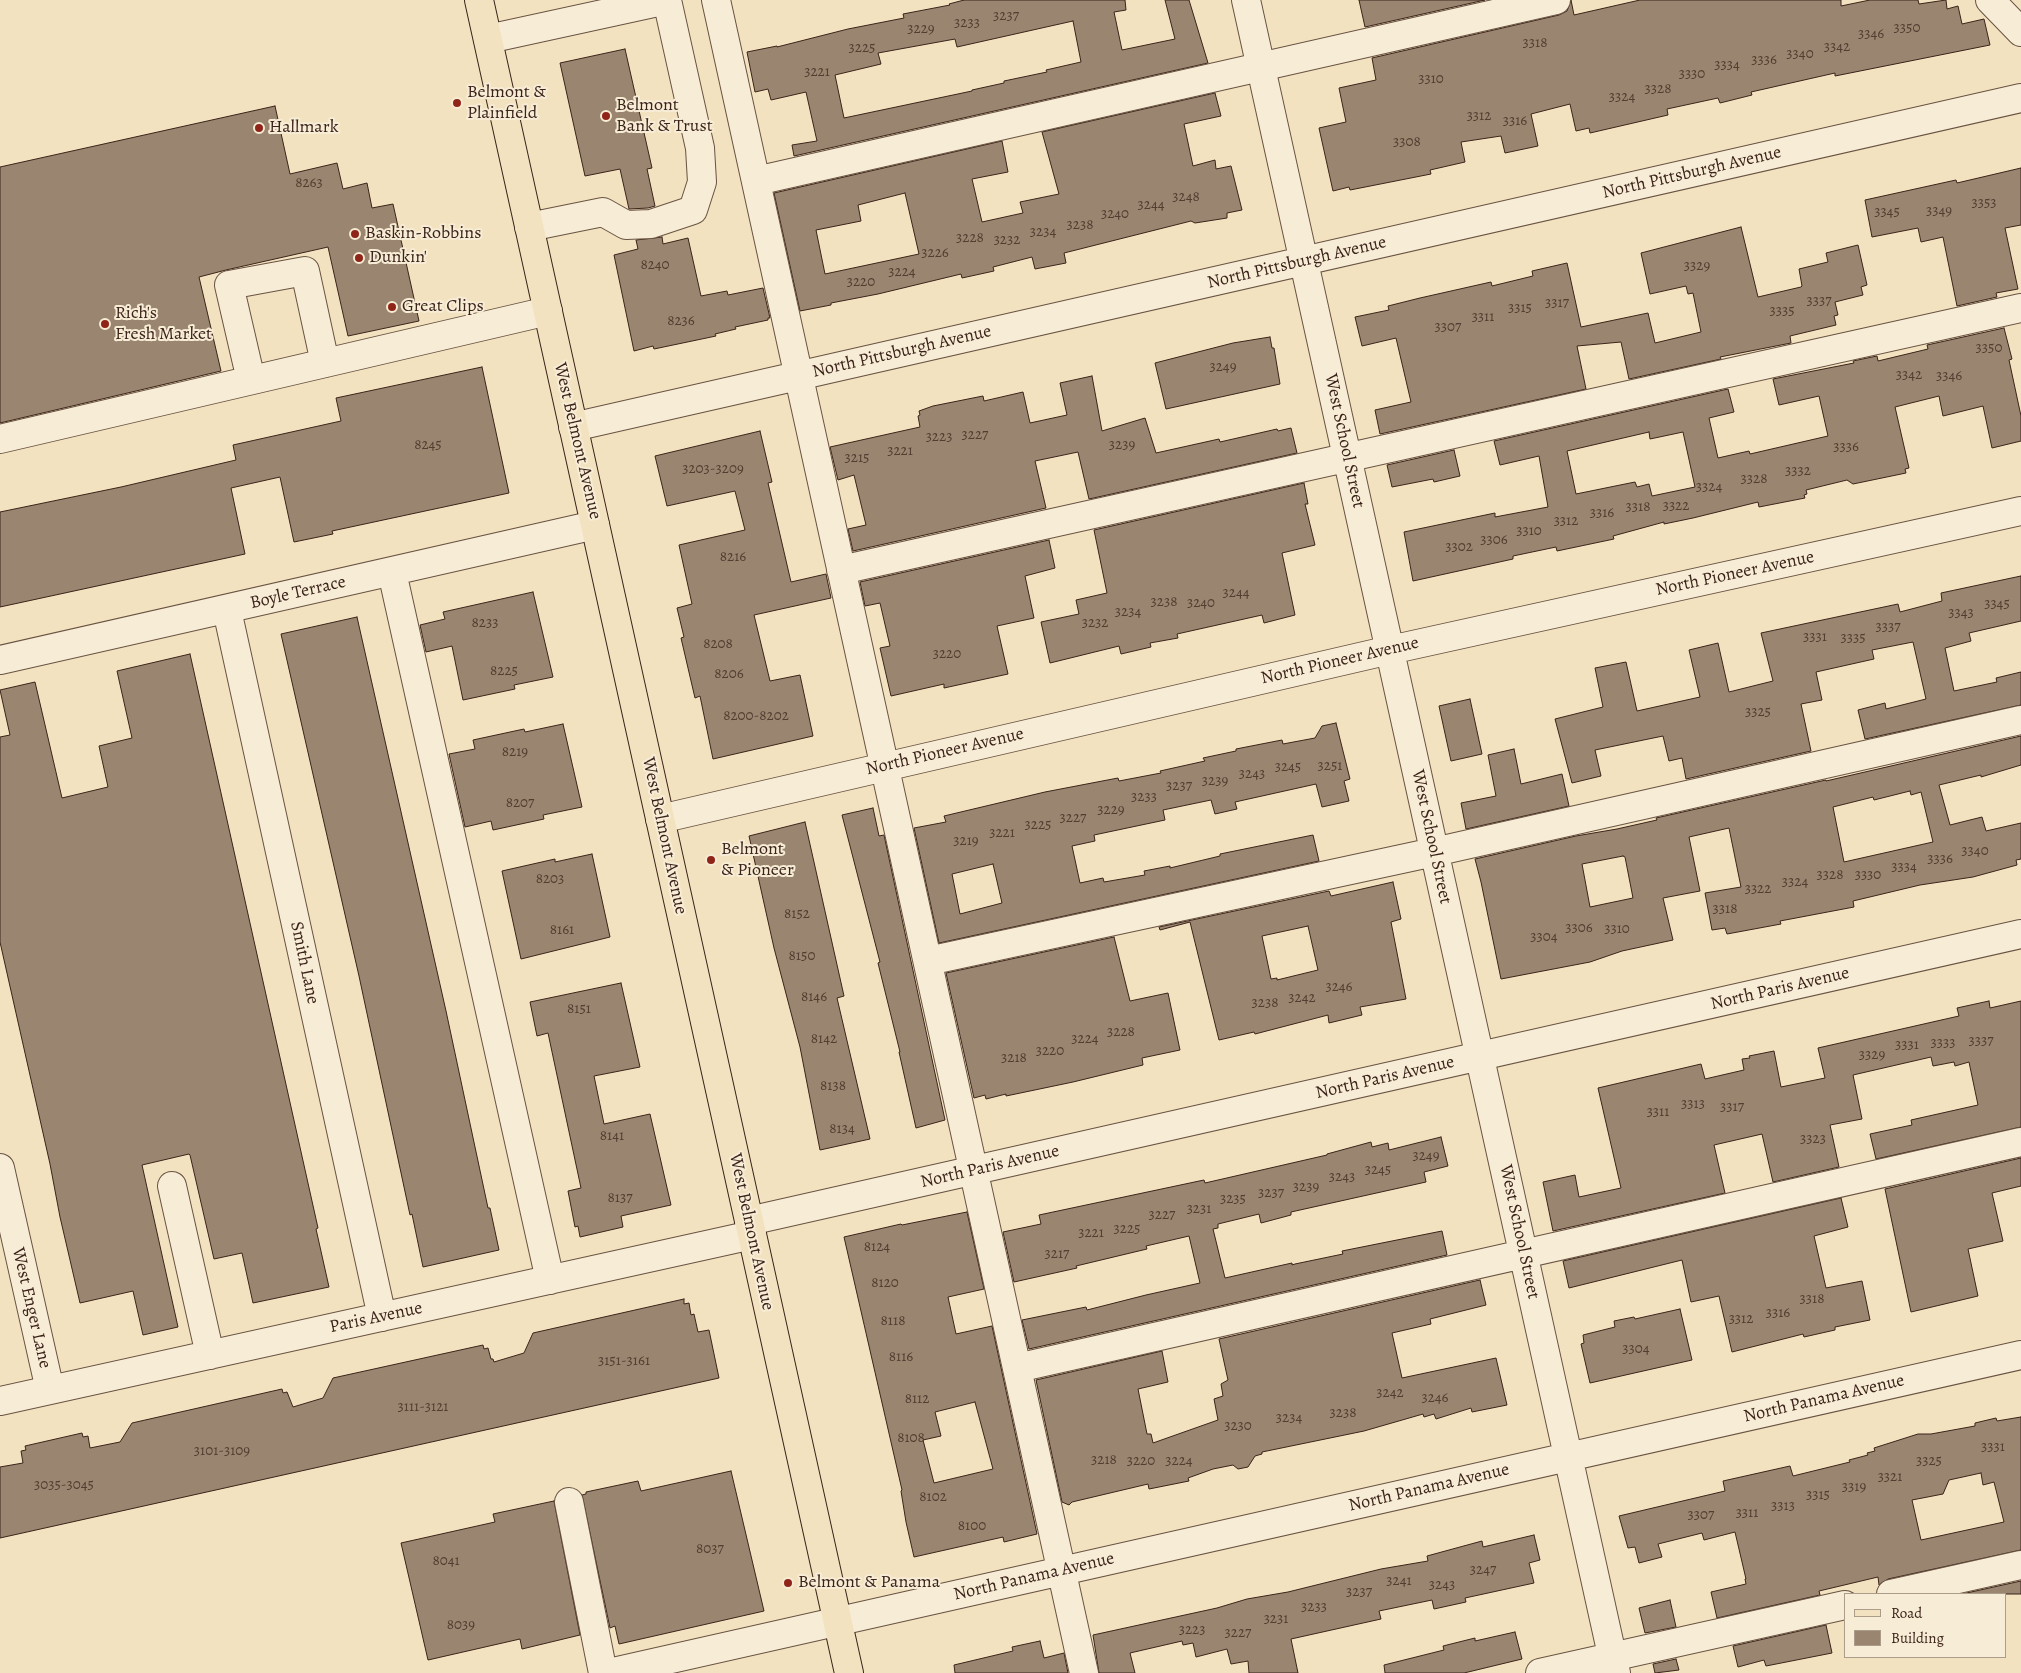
<!DOCTYPE html>
<html>
<head>
<meta charset="utf-8">
<style>
  body { margin:0 }
  #map { position:relative; width:2021px; height:1673px; overflow:hidden; background:#f2e2bf; font-family:Alegreya,serif }
  canvas { display:block }
  .legend { position:absolute; left:1844px; top:1593px; width:162px; height:65px; box-sizing:border-box; background:#f7ecd5; border:1px solid #ac9c8a; margin:0; padding:6px 9px; list-style:none; font-size:15px; color:#3b231a }
  .legend li { display:flex; align-items:center; gap:10px; height:25px }
  .legend b { width:25px; border:1px solid #ac9c8a }
</style>
</head>
<body>
<div id="map">
<canvas width="2021" height="1673"></canvas>
<ul class="legend">
<li><b style="height:6px;background:#f2e2bf"></b>Road</li>
<li><b style="height:14px;background:#9a8670"></b>Building</li>
</ul>
</div>
<script>
const ctx = document.querySelector('canvas').getContext('2d');
ctx.lineJoin = 'round';
function paint(path, color) { ctx.fillStyle = color; ctx.fill(path, 'evenodd'); }
const poly = rows => new Path2D(rows.map(r => 'M' + r).join(''));
function stroke(path, color, width, dash) { ctx.strokeStyle = color; ctx.lineWidth = width; ctx.lineCap = dash ? 'butt' : 'round'; ctx.setLineDash(dash || []); ctx.stroke(path); }
function label(font, color, halo, rows, align = 'center') {
  ctx.font = font + ' Alegreya,serif'; ctx.lineWidth = 4; ctx.setLineDash([]); ctx.textBaseline = 'middle'; ctx.strokeStyle = halo; ctx.fillStyle = color; for (const [text, x, y, turn = 0] of rows) {
    ctx.save(); ctx.translate(x, y); ctx.rotate((+turn || 0) * Math.PI / 180); ctx.textAlign = isNaN(turn) ? turn : align; if (halo) ctx.strokeText(text, 0, 0); ctx.fillText(text, 0, 0); ctx.restore();
  }
}
const building = poly([
  [964,0,1125,0,1126,10,1114,12,1122,50,1175,39,1165,0,1189,0,1208,63,794,156,792,145,817,141,806,92,771,100,768,89,755,92,747,52,777,46,777,47,848,29,904,18,903,14,950,5,949,4,964,0],
  [1073,21,1081,62,1046,70,1047,72,1004,81,1004,83,972,90,972,91,844,118,835,75,881,64,878,53,955,39,957,47,1073,21],
  [1359,0,1485,0,1365,27,1359,0],
  [1571,0,1574,15,1640,0,1841,0,1841,6,1870,0,1918,0,1919,4,1946,0,1947,9,1958,6,1962,24,1984,19,1990,45,1835,76,1835,73,1751,92,1752,95,1720,103,1718,98,1667,109,1668,115,1590,133,1589,128,1576,131,1570,104,1531,114,1538,146,1505,153,1501,136,1461,142,1465,162,1430,170,1431,174,1350,190,1349,187,1333,191,1319,128,1346,122,1339,88,1376,80,1372,58,1559,15,1567,11,1571,0],
  [625,49,652,168,647,169,655,206,648,208,629,209,620,169,585,176,560,63,625,49],
  [1215,93,1221,116,1184,124,1193,166,1215,160,1216,169,1231,166,1242,210,1227,213,1227,218,1195,223,1191,221,1064,253,1066,263,1035,269,1032,257,993,267,994,271,962,278,961,274,878,294,831,303,831,305,800,311,774,193,1002,141,1008,172,972,179,982,222,1023,213,1020,202,1059,194,1042,132,1215,93],
  [905,193,919,254,825,274,816,230,861,221,858,205,905,193],
  [275,106,290,174,337,163,343,189,367,183,372,208,393,204,419,321,348,336,328,247,226,270,199,277,221,371,0,423,0,167,275,106],
  [2021,168,2021,225,2005,228,2018,289,1996,293,1997,297,1957,306,1943,237,1921,242,1918,228,1872,237,1865,200,1956,180,1957,183,2021,168],
  [1741,227,1758,297,1801,287,1802,286,1799,269,1828,262,1826,253,1858,245,1867,285,1861,287,1863,295,1835,302,1838,315,1834,316,1836,325,1790,336,1791,343,1720,357,1721,359,1629,379,1621,342,1577,346,1586,389,1380,434,1375,410,1411,402,1396,338,1362,346,1355,317,1389,310,1388,306,1420,298,1491,282,1492,286,1533,276,1532,271,1567,263,1581,327,1648,313,1655,343,1701,332,1693,293,1688,294,1686,286,1650,294,1641,253,1741,227],
  [662,237,663,244,688,238,701,296,727,291,728,295,763,288,770,318,768,318,768,320,735,327,736,329,715,334,716,336,654,349,653,346,634,351,614,255,638,249,636,240,662,237],
  [2004,328,2012,359,2009,360,2021,416,2021,441,1992,448,1983,406,1943,416,1939,396,1895,407,1909,468,1905,469,1906,473,1853,484,1847,480,1806,490,1807,494,1804,495,1805,498,1759,507,1758,502,1693,518,1664,524,1664,522,1613,536,1614,539,1557,551,1556,547,1513,556,1513,559,1413,581,1404,532,1495,513,1495,517,1548,507,1539,456,1500,465,1494,441,1728,389,1734,412,1709,418,1718,458,1749,451,1750,454,1828,436,1819,396,1779,405,1773,379,1854,363,1853,361,1877,356,1878,361,1928,349,1927,345,2004,328],
  [1649,432,1650,439,1683,432,1695,487,1652,496,1649,484,1637,487,1635,482,1576,494,1567,451,1649,432],
  [1270,337,1272,348,1274,348,1280,384,1166,409,1155,363,1233,343,1270,337],
  [482,367,509,493,332,531,333,534,294,542,280,477,231,488,245,554,0,607,0,512,121,487,236,460,233,445,341,421,336,398,482,367],
  [1092,376,1102,431,1145,418,1156,453,1219,439,1220,442,1277,429,1278,431,1291,428,1297,453,1089,499,1078,452,1035,461,1046,508,853,551,848,529,866,525,854,475,838,480,830,447,920,427,918,416,920,415,919,411,933,406,983,396,984,401,1023,392,1030,423,1067,415,1060,383,1092,376],
  [760,431,772,482,768,483,791,582,826,574,831,598,754,615,770,681,800,675,813,736,713,759,700,696,695,698,681,638,684,637,677,608,692,604,679,545,745,530,735,491,667,506,655,456,760,431],
  [1454,450,1460,476,1434,482,1433,479,1392,487,1387,465,1454,450],
  [1304,483,1308,504,1305,504,1315,545,1282,553,1295,615,1264,623,1262,615,1177,634,1178,638,1150,643,1151,647,1121,654,1119,646,1050,663,1041,622,1079,614,1076,600,1107,593,1094,530,1304,483],
  [1049,540,1055,568,1025,576,1034,618,997,626,1008,674,944,688,944,684,891,696,880,648,890,646,880,603,865,606,860,582,1049,540],
  [2021,576,2021,621,1969,633,1971,641,1945,648,1954,691,1997,682,1996,678,2021,672,2021,705,1865,739,1858,710,1885,703,1886,709,1926,699,1913,642,1872,650,1874,659,1816,672,1822,700,1801,704,1811,751,1686,779,1682,758,1669,761,1663,736,1595,750,1601,776,1572,783,1555,719,1603,707,1595,668,1626,662,1637,711,1700,697,1689,650,1718,643,1729,692,1773,681,1761,633,1898,604,1900,612,1942,601,1941,593,2021,576],
  [533,592,553,677,514,685,515,689,463,700,452,646,426,652,420,625,445,619,443,612,533,592],
  [357,617,446,1011,488,1208,490,1208,499,1250,423,1267,412,1214,410,1215,359,976,281,634,357,617],
  [190,654,318,1228,316,1229,329,1287,253,1303,242,1253,214,1259,190,1155,189,1154,142,1165,178,1327,143,1335,133,1291,80,1303,60,1217,50,1164,0,942,0,737,10,735,0,690,35,682,62,798,108,787,99,746,132,738,117,671,190,654],
  [1470,699,1482,754,1451,761,1439,706,1470,699],
  [1336,723,1350,779,1344,781,1349,801,1322,807,1316,784,1235,802,1237,809,1215,814,1211,800,1163,810,1165,820,1094,835,1095,841,1072,846,1080,883,1103,878,1104,882,1145,875,1144,871,1170,866,1170,868,1220,856,1220,854,1313,835,1319,861,939,943,914,828,946,822,944,816,1045,792,1118,778,1119,781,1161,773,1160,771,1205,761,1203,758,1236,751,1236,749,1282,740,1283,744,1315,738,1322,726,1336,723],
  [993,864,1002,903,960,914,952,874,993,864],
  [563,724,582,807,543,815,544,819,493,830,491,821,465,827,449,754,475,749,473,740,524,729,525,732,563,724],
  [2021,736,2021,765,1981,777,1981,775,1939,785,1950,825,1982,817,1986,831,2021,823,2021,859,2016,860,2017,865,1973,877,1920,885,1853,901,1854,907,1780,921,1781,924,1727,934,1725,928,1712,930,1705,893,1741,887,1729,828,1689,837,1700,891,1663,898,1673,940,1622,951,1590,962,1501,979,1481,882,1475,859,1576,836,1617,829,1657,820,1656,818,1826,780,1826,781,2021,736],
  [1910,791,1911,795,1921,792,1933,842,1844,862,1833,807,1873,797,1874,800,1910,791],
  [1623,856,1625,857,1633,898,1590,907,1582,864,1623,856],
  [1514,749,1521,784,1562,774,1569,806,1466,829,1461,803,1496,796,1488,755,1514,749],
  [873,808,879,836,884,835,945,1120,916,1128,899,1052,900,1052,878,963,880,962,842,815,873,808],
  [805,822,844,996,837,998,870,1139,820,1150,800,1047,774,948,749,836,805,822],
  [592,854,610,937,521,959,502,871,555,859,555,862,592,854],
  [1393,882,1401,919,1391,922,1406,999,1360,1007,1362,1015,1329,1023,1328,1015,1255,1034,1254,1032,1219,1040,1190,922,1160,930,1159,927,1329,891,1331,896,1393,882],
  [1308,926,1318,970,1277,980,1277,978,1271,979,1262,936,1308,926],
  [1114,937,1130,1001,1168,993,1180,1050,1142,1058,1143,1065,1073,1082,1006,1096,1006,1094,986,1099,985,1095,974,1098,946,973,1114,937],
  [621,983,640,1067,594,1076,604,1124,650,1114,671,1205,621,1216,623,1227,580,1237,578,1226,575,1227,568,1191,581,1188,548,1033,537,1036,530,1002,621,983],
  [1989,1001,1990,1008,2021,1001,2021,1127,1876,1159,1870,1134,1912,1125,1911,1120,1978,1105,1969,1062,1955,1066,1954,1062,1933,1066,1931,1057,1853,1075,1862,1119,1830,1125,1839,1167,1773,1182,1762,1134,1714,1145,1725,1193,1553,1231,1543,1182,1575,1175,1579,1197,1621,1188,1598,1088,1701,1064,1705,1079,1744,1070,1742,1059,1750,1058,1749,1056,1774,1051,1781,1087,1825,1078,1818,1048,1959,1016,1957,1008,1989,1001],
  [1441,1137,1448,1166,1424,1172,1426,1182,1291,1212,1291,1215,1261,1223,1259,1214,1218,1224,1218,1228,1213,1229,1225,1278,1292,1263,1292,1265,1295,1264,1343,1254,1342,1251,1442,1231,1447,1255,1029,1349,1022,1320,1086,1307,1087,1310,1146,1295,1200,1283,1189,1236,1146,1246,1147,1249,1076,1266,1077,1268,1014,1282,1003,1232,1041,1224,1039,1215,1204,1180,1205,1183,1327,1155,1327,1154,1371,1142,1372,1147,1388,1143,1389,1150,1441,1137],
  [2021,1158,2021,1186,1992,1193,2003,1241,1968,1249,1978,1296,1911,1312,1885,1189,2021,1158],
  [1841,1198,1848,1227,1814,1236,1826,1288,1862,1281,1870,1320,1835,1327,1835,1330,1804,1337,1803,1334,1732,1352,1719,1296,1691,1302,1682,1260,1569,1288,1563,1261,1841,1198],
  [967,1212,984,1289,948,1297,956,1334,992,1326,1037,1534,1004,1542,1003,1537,914,1557,906,1522,901,1491,902,1490,844,1237,901,1224,902,1225,967,1212],
  [975,1402,993,1469,934,1483,923,1440,941,1436,935,1412,975,1402],
  [1480,1280,1486,1305,1430,1319,1431,1324,1392,1333,1402,1378,1496,1358,1507,1405,1472,1412,1471,1408,1436,1419,1434,1414,1424,1417,1423,1414,1364,1431,1262,1452,1262,1454,1255,1456,1248,1467,1238,1469,1233,1465,1213,1469,1188,1478,1189,1481,1149,1489,1148,1484,1072,1502,1069,1505,1062,1502,1036,1380,1162,1351,1168,1382,1138,1389,1147,1434,1151,1434,1153,1443,1218,1420,1214,1399,1223,1396,1221,1384,1228,1380,1219,1339,1480,1280],
  [684,1299,684,1304,689,1303,691,1315,694,1314,698,1332,709,1330,719,1378,0,1538,0,1467,23,1463,21,1451,26,1450,25,1446,82,1433,83,1437,88,1436,90,1448,120,1442,132,1423,282,1389,283,1393,287,1392,293,1407,323,1398,333,1378,483,1345,484,1349,488,1348,491,1359,493,1359,494,1362,524,1353,533,1333,684,1299],
  [1680,1309,1692,1360,1590,1383,1581,1344,1584,1343,1583,1335,1615,1327,1614,1321,1634,1317,1635,1319,1680,1309],
  [2021,1417,2021,1550,1888,1579,1879,1585,1878,1577,1819,1591,1820,1595,1717,1618,1711,1592,1746,1584,1745,1579,1746,1579,1735,1532,1704,1540,1702,1533,1658,1544,1662,1557,1639,1563,1635,1547,1628,1548,1619,1516,1725,1491,1723,1481,1790,1466,1793,1476,1850,1462,1849,1460,1868,1455,1867,1453,1875,1451,1874,1448,1918,1434,1931,1434,1975,1426,1975,1423,1996,1418,1997,1421,2021,1417],
  [1981,1473,1983,1485,1994,1482,2004,1522,1921,1540,1912,1500,1943,1494,1949,1480,1981,1473],
  [731,1471,764,1611,619,1644,615,1626,610,1628,582,1495,586,1494,586,1492,638,1481,641,1491,731,1471],
  [554,1501,580,1635,522,1649,520,1639,428,1660,401,1543,495,1522,493,1514,554,1501],
  [1534,1535,1540,1560,1529,1563,1534,1583,1465,1598,1466,1602,1434,1609,1432,1600,1379,1611,1381,1619,1291,1639,1298,1673,1249,1673,1248,1661,1231,1664,1227,1649,1196,1657,1193,1643,1183,1645,1182,1641,1130,1653,1135,1673,1099,1673,1093,1635,1217,1608,1247,1599,1288,1592,1381,1569,1428,1561,1427,1556,1482,1541,1483,1547,1534,1535],
  [2021,1581,2021,1594,1962,1594,2021,1581],
  [1670,1600,1676,1627,1645,1633,1639,1608,1670,1600],
  [1826,1625,1832,1653,1766,1666,1764,1660,1738,1667,1733,1646,1826,1625],
  [1515,1632,1522,1659,1464,1673,1385,1673,1384,1665,1444,1650,1443,1646,1475,1638,1475,1641,1515,1632],
  [1040,1641,1044,1658,1064,1653,1068,1673,955,1673,954,1665,1013,1651,1012,1647,1040,1641],
  [1676,1659,1679,1670,1655,1673,1653,1664,1676,1659]
]);
paint(building, '#9a8670');
stroke(building, '#3b231a', 1);
const minor = poly([
  [716,0,1084,1673],
  [1246,0,1616,1673],
  [1990,0,2021,32],
  [488,39,667,0],
  [756,181,1556,0],
  [529,227,603,212,626,225,651,224,693,210,702,182,700,148,667,0],
  [251,380,229,285,305,271,325,363],
  [573,427,2021,98],
  [0,439,548,311],
  [841,570,2021,308],
  [392,572,550,1280],
  [227,610,382,1317],
  [0,660,595,525],
  [660,819,1390,650,2021,511],
  [928,961,1434,852,2021,720],
  [0,1168,50,1390],
  [172,1186,210,1355],
  [749,1221,2021,934],
  [1017,1368,2021,1142],
  [0,1401,752,1235],
  [569,1502,603,1673],
  [1891,1594,2021,1565],
  [609,1673,2021,1355],
  [1540,1673,1845,1605]
]);
const major = poly([
  [479,0,849,1673]
]);
stroke(minor, '#695343', 30);
stroke(major, '#3b231a', 30);
stroke(minor, '#f7ecd5', 28);
stroke(major, '#f2e2bf', 28);
for (const [x, y, r, color] of [
  [457,103,5,"#8f2418"],
  [606,116,5,"#8f2418"],
  [259,128,5,"#8f2418"],
  [355,234,5,"#8f2418"],
  [359,258,5,"#8f2418"],
  [392,307,5,"#8f2418"],
  [105,324,5,"#8f2418"],
  [711,860,5,"#8f2418"],
  [788,1583,5,"#8f2418"]
]) { const dot = new Path2D(); dot.arc(x, y, r, 0, 2 * Math.PI); ctx.fillStyle = color; ctx.fill(dot); stroke(dot, '#f7ecd5', 2); }
label('15px', '#533c30', null, [
  ["3237",1006,16],
  ["3233",967,23],
  ["3350",1907,28],
  ["3229",921,29],
  ["3346",1871,34],
  ["3318",1535,43],
  ["3342",1837,47],
  ["3225",862,48],
  ["3340",1800,54],
  ["3336",1764,60],
  ["3334",1727,65],
  ["3221",817,72],
  ["3330",1692,74],
  ["3310",1431,79],
  ["3328",1658,89],
  ["3324",1622,97],
  ["3312",1479,116],
  ["3316",1515,121],
  ["3308",1407,142],
  ["8263",309,183],
  ["3248",1186,197],
  ["3353",1984,203],
  ["3244",1151,205],
  ["3349",1939,211],
  ["3345",1887,212],
  ["3240",1115,214],
  ["3238",1080,225],
  ["3234",1043,232],
  ["3228",970,238],
  ["3232",1007,240],
  ["3226",935,253],
  ["8240",655,265],
  ["3329",1697,266],
  ["3224",902,272],
  ["3220",861,282],
  ["3337",1819,301],
  ["3317",1557,303],
  ["3315",1520,308],
  ["3335",1782,311],
  ["3311",1483,317],
  ["8236",681,321],
  ["3307",1448,327],
  ["3350",1989,348],
  ["3249",1223,367],
  ["3342",1909,375],
  ["3346",1949,376],
  ["3227",975,435],
  ["3223",939,437],
  ["8245",428,445],
  ["3239",1122,445],
  ["3336",1846,447],
  ["3221",900,451],
  ["3215",857,458],
  ["3203-3209",713,469],
  ["3332",1798,471],
  ["3328",1754,479],
  ["3324",1709,487],
  ["3322",1676,506],
  ["3318",1638,507],
  ["3316",1602,513],
  ["3312",1566,521],
  ["3310",1529,531],
  ["3306",1494,540],
  ["3302",1459,547],
  ["8216",733,557],
  ["3244",1236,593],
  ["3238",1164,602],
  ["3240",1201,603],
  ["3345",1997,604],
  ["3234",1128,612],
  ["3343",1961,613],
  ["8233",485,623],
  ["3232",1095,623],
  ["3337",1888,627],
  ["3331",1815,637],
  ["3335",1853,638],
  ["8208",718,644],
  ["3220",947,654],
  ["8225",504,671],
  ["8206",729,674],
  ["3325",1758,712],
  ["8200-8202",756,716],
  ["8219",515,752],
  ["3251",1330,766],
  ["3245",1288,767],
  ["3243",1252,774],
  ["3239",1215,781],
  ["3237",1179,786],
  ["3233",1144,797],
  ["8207",520,803],
  ["3229",1111,810],
  ["3227",1073,818],
  ["3225",1038,825],
  ["3221",1002,833],
  ["3219",966,841],
  ["3340",1975,851],
  ["3336",1940,859],
  ["3334",1904,867],
  ["3328",1830,875],
  ["3330",1868,875],
  ["8203",550,879],
  ["3324",1795,882],
  ["3322",1758,889],
  ["3318",1725,909],
  ["8152",797,914],
  ["3306",1579,928],
  ["3310",1617,929],
  ["8161",562,930],
  ["3304",1544,937],
  ["8150",802,956],
  ["3246",1339,987],
  ["8146",814,997],
  ["3242",1302,998],
  ["3238",1265,1003],
  ["8151",579,1009],
  ["3228",1121,1032],
  ["8142",824,1039],
  ["3224",1085,1039],
  ["3337",1981,1041],
  ["3333",1943,1043],
  ["3331",1907,1045],
  ["3220",1050,1051],
  ["3329",1872,1055],
  ["3218",1014,1058],
  ["8138",833,1086],
  ["3313",1693,1104],
  ["3317",1732,1107],
  ["3311",1658,1112],
  ["8134",842,1129],
  ["8141",612,1136],
  ["3323",1813,1139],
  ["3249",1426,1156],
  ["3245",1378,1170],
  ["3243",1342,1177],
  ["3239",1306,1187],
  ["3237",1271,1193],
  ["8137",620,1198],
  ["3235",1233,1199],
  ["3231",1199,1209],
  ["3227",1162,1215],
  ["3225",1127,1229],
  ["3221",1091,1233],
  ["8124",877,1247],
  ["3217",1057,1254],
  ["8120",885,1283],
  ["3318",1812,1299],
  ["3316",1778,1313],
  ["3312",1741,1319],
  ["8118",893,1321],
  ["3304",1636,1349],
  ["8116",901,1357],
  ["3151-3161",624,1361],
  ["3242",1390,1393],
  ["3246",1435,1398],
  ["8112",917,1399],
  ["3111-3121",423,1407],
  ["3238",1343,1413],
  ["3234",1289,1418],
  ["3230",1238,1426],
  ["8108",911,1438],
  ["3331",1993,1447],
  ["3101-3109",222,1451],
  ["3218",1104,1460],
  ["3220",1141,1461],
  ["3224",1179,1461],
  ["3325",1929,1461],
  ["3321",1890,1477],
  ["3035-3045",64,1485],
  ["3319",1854,1487],
  ["3315",1818,1495],
  ["8102",933,1497],
  ["3313",1783,1506],
  ["3311",1747,1513],
  ["3307",1701,1515],
  ["8100",972,1526],
  ["8037",710,1549],
  ["8041",446,1561],
  ["3247",1483,1570],
  ["3241",1399,1581],
  ["3243",1442,1585],
  ["3237",1359,1592],
  ["3233",1314,1607],
  ["3231",1276,1619],
  ["8039",461,1625],
  ["3223",1192,1630],
  ["3227",1238,1633]
]);
label('18px', '#3b231a', '#f7ecd5', [
  ["Belmont &",467,93],
  ["Plainfield",467,114],
  ["Belmont",616,106],
  ["Bank & Trust",616,127],
  ["Hallmark",269,128],
  ["Baskin-Robbins",365,234],
  ["Dunkin'",369,258],
  ["Great Clips",402,307],
  ["Rich's",115,314],
  ["Fresh Market",115,335],
  ["Belmont",721,850],
  ["& Pioneer",721,871],
  ["Belmont & Panama",798,1583]
], 'left');
label('18px', '#3b231a', '#f7ecd5', [
  ["North Pittsburgh Avenue",1692,173,-13],
  ["North Pittsburgh Avenue",1297,263,-13],
  ["North Pittsburgh Avenue",902,352,-13],
  ["West Belmont Avenue",577,441,77],
  ["West School Street",1344,441,78],
  ["North Pioneer Avenue",1735,574,-12],
  ["Boyle Terrace",298,593,-13],
  ["North Pioneer Avenue",1340,661,-13],
  ["North Pioneer Avenue",945,752,-13],
  ["West Belmont Avenue",664,836,78],
  ["West School Street",1431,837,78],
  ["Smith Lane",304,963,78],
  ["North Paris Avenue",1780,989,-13],
  ["North Paris Avenue",1385,1078,-13],
  ["North Paris Avenue",990,1167,-13],
  ["West Belmont Avenue",751,1232,78],
  ["West School Street",1519,1232,78],
  ["West Enger Lane",31,1308,77],
  ["Paris Avenue",376,1318,-12],
  ["North Panama Avenue",1824,1399,-13],
  ["North Panama Avenue",1429,1488,-13],
  ["North Panama Avenue",1034,1577,-13]
]);
</script>
</body>
</html>
